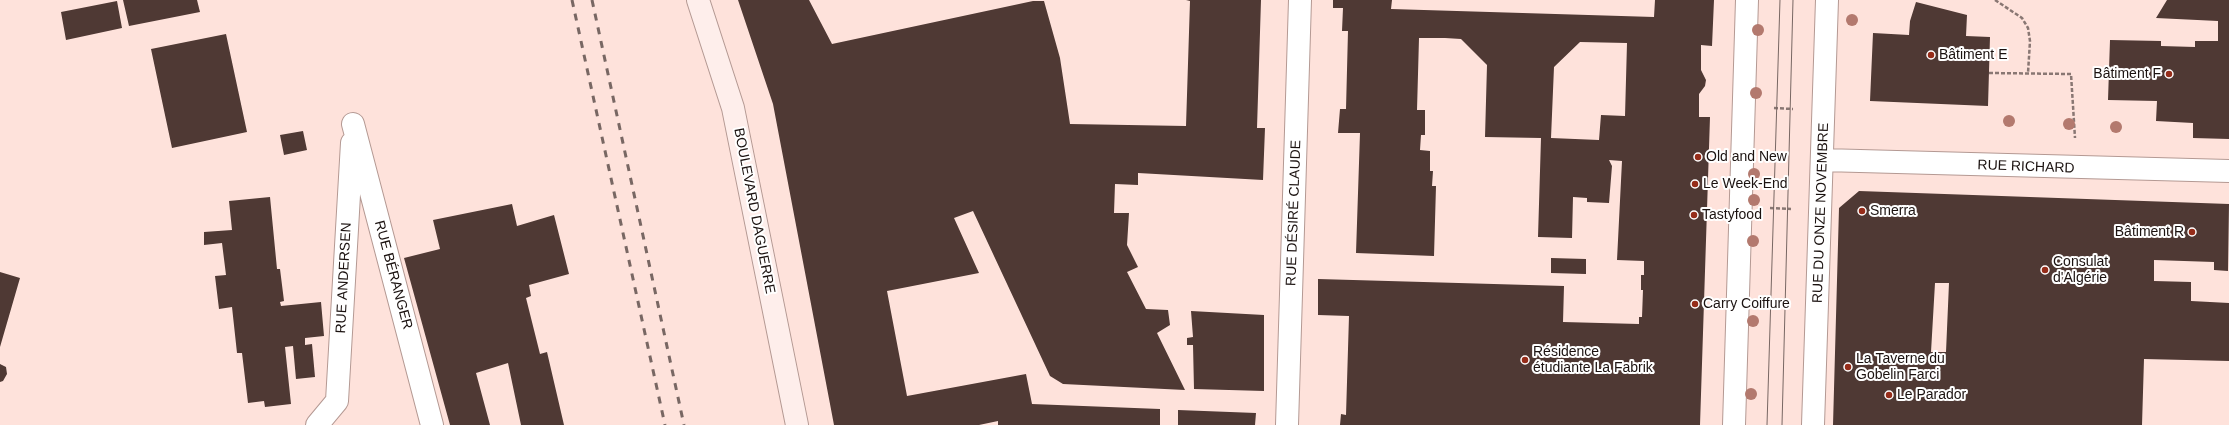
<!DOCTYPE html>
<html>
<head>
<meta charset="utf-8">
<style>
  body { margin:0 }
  canvas { display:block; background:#fee2db }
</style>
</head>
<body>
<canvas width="2229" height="425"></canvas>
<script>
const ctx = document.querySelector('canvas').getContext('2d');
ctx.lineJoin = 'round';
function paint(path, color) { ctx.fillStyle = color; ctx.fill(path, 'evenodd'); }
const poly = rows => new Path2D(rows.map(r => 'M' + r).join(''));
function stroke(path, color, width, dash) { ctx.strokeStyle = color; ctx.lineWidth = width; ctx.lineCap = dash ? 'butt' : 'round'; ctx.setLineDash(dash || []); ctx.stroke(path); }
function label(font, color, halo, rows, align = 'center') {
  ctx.font = font + ' Arial,sans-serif'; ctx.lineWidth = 4; ctx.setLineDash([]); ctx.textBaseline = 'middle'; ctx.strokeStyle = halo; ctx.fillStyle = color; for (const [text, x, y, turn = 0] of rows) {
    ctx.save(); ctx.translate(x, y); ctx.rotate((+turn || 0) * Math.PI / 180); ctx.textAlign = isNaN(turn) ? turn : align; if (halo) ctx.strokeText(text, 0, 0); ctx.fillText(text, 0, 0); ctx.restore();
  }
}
paint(poly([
  [123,0,197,0,200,12,129,26],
  [738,0,809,0,832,44,1033,1,1044,1,1060,58,1070,124,1186,126,1190,1,1186,0,1261,0,1257,128,1265,128,1263,180,1138,173,1138,185,1115,184,1114,213,1129,213,1127,245,1138,267,1127,272,1146,309,1168,310,1170,325,1157,333,1185,390,1063,384,1050,376,973,211,954,218,979,273,887,291,907,396,1026,374,1032,404,1160,409,1160,425,998,425,998,421,979,425,834,425,773,104],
  [1333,0,1392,0,1391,9,1654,17,1655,0,1714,0,1712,46,1701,45,1701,70,1706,80,1705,86,1699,94,1699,117,1710,117,1700,425,1340,425,1341,414,1346,415,1349,316,1318,315,1318,279,1564,286,1563,322,1639,324,1639,317,1642,317,1643,290,1641,290,1641,275,1644,275,1644,261,1617,260,1622,161,1609,160,1612,166,1609,203,1587,202,1587,198,1573,197,1572,238,1538,237,1541,138,1485,137,1487,65,1461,39,1445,38,1419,38,1417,110,1425,110,1425,135,1421,135,1420,150,1430,151,1430,171,1433,171,1432,186,1436,186,1434,256,1356,253,1360,133,1338,133,1340,109,1346,109,1348,31,1342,31,1343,8,1333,8],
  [1580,42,1627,43,1625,116,1601,115,1599,140,1551,138,1554,67],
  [2167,0,2229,0,2229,139,2193,138,2193,123,2156,121,2157,101,2108,100,2110,40,2161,41,2161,46,2195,47,2195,41,2218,41,2218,21,2156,18],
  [117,1,122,28,66,40,61,12],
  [1916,2,1967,15,1966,36,1990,37,1988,106,1870,101,1873,33,1909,35,1910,21],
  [226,34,247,132,172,148,151,49],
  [303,131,307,150,284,155,280,135],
  [1859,191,2229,204,2228,271,2214,270,2214,262,2154,260,2154,281,2191,282,2191,301,2229,303,2229,361,2144,359,2142,425,1833,425,1839,208],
  [1935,283,1949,283,1946,352,1931,352],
  [270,197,277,269,280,269,284,301,280,302,281,306,321,302,324,336,305,338,305,345,312,344,315,377,296,379,293,346,285,347,291,404,265,407,264,401,248,403,242,353,237,353,232,307,219,309,215,276,226,275,222,243,204,245,204,232,232,230,229,201],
  [512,204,517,226,554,215,569,274,529,285,531,296,526,298,540,354,547,352,564,425,521,425,508,363,476,373,490,425,450,425,404,258,440,249,433,220],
  [1551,258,1586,259,1586,274,1551,273],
  [0,272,20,278,0,347],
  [1191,311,1264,315,1264,391,1194,389,1193,345,1187,345,1187,338,1193,337],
  [0,364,6,367,7,374,3,381,0,382],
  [1178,410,1256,413,1255,425,1178,425]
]), '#4f3934');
const street = poly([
  [353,124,432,425],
  [1823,160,2229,171],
  [317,425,337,401,352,143],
  [1287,425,1300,0],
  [1734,425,1747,0],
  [1813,425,1827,0]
]);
const secondary = poly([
  [698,0,733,108,797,425]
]);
stroke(street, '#b49993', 24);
stroke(secondary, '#b49993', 24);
stroke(poly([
  [1995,0,2022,18,2028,28,2030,41,2028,73],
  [1989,73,2071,74,2075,138],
  [1774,108,1793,109],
  [1770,208,1791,209]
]), '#897773', 2.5, [4, 2]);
stroke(street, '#fff', 22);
stroke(secondary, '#feeeeb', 22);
stroke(poly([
  [1767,425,1780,0],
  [1782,425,1793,0]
]), '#786763', 1);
stroke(poly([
  [572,0,665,425],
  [592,0,684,425]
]), '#786763', 3, [7, 7]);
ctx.fillStyle = '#b3796e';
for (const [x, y] of [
  [1852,20],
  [1758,30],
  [1756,93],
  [2009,121],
  [2069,124],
  [2116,127],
  [1754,174],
  [1754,200],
  [1753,241],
  [1753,321],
  [1751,394]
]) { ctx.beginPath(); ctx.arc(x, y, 6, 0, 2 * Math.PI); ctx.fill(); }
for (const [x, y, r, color] of [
  [1931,55,4,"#952c19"],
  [2169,74,4,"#952c19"],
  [1698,157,4,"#952c19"],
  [1695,184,4,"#952c19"],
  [1862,211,4,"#952c19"],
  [1694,215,4,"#952c19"],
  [2192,232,4,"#952c19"],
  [2045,270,4,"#952c19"],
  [1695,304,4,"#952c19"],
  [1525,360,4,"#952c19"],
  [1848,367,4,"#952c19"],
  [1889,395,4,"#952c19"]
]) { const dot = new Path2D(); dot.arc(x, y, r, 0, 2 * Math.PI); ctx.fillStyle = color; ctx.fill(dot); stroke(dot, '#fff', 1.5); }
label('14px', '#1b1210', '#fff', [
  ["Bâtiment E",1939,55],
  ["Bâtiment F",2161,74,"right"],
  ["Old and New",1706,157],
  ["Le Week-End",1703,184],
  ["Smerra",1870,211],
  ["Tastyfood",1702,215],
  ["Bâtiment R",2184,232,"right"],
  ["Consulat",2053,262],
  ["d'Algérie",2053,278],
  ["Carry Coiffure",1703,304],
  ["Résidence",1533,352],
  ["étudiante La Fabrik",1533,368],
  ["La Taverne du",1856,359],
  ["Gobelin Farci",1856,375],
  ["Le Parador",1897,395]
], 'left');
label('14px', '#1b1210', '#fff', [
  ["RUE RICHARD",2026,167,2],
  ["BOULEVARD DAGUERRE",754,211,79],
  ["RUE DÉSIRÉ CLAUDE",1294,213,-88],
  ["RUE DU ONZE NOVEMBRE",1821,213,-88],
  ["RUE BÉRANGER",393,275,75],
  ["RUE ANDERSEN",344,278,-87]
]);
</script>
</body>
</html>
